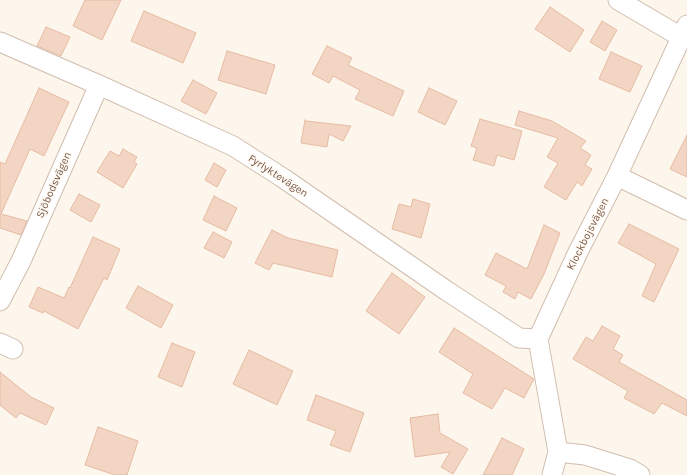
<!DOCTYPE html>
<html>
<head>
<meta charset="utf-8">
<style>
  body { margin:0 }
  canvas { display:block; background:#fdf6ec }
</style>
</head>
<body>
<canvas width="687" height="475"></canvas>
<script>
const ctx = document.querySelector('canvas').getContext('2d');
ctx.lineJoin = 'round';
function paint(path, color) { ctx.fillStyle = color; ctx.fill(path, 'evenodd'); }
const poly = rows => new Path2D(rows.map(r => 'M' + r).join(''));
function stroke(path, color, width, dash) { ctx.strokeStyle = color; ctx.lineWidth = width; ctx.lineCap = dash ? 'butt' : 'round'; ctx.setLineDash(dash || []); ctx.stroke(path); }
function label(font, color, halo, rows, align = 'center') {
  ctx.font = font + ' Karla,sans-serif'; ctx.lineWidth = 3; ctx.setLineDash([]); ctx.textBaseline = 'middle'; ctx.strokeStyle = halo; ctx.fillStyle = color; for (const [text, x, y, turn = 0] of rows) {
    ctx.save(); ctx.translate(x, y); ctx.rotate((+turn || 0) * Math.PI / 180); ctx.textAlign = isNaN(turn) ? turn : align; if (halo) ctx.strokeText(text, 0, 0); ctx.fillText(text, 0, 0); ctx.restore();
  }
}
const building = poly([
  [85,0,121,0,102,40,73,26,85,0],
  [550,7,584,30,570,52,535,29,550,7],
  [144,11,196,33,183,63,131,41,144,11],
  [602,21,617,30,605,51,590,42,602,21],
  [46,27,70,37,61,56,37,46,46,27],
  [327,46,352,58,348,65,404,91,393,116,355,99,360,90,333,76,329,83,312,74,327,46],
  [227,51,275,65,266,94,218,80,227,51],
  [611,52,642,66,630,92,599,79,611,52],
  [193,80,217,93,206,114,181,101,193,80],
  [39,88,69,102,44,156,30,149,1,214,27,221,21,235,0,228,0,162,5,164,39,88],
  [429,88,457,101,445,125,418,112,429,88],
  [519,111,552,121,586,141,580,148,591,155,585,165,592,169,582,186,577,182,566,200,544,187,558,163,547,157,558,138,515,125,519,111],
  [480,119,522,131,514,160,497,155,494,166,473,160,477,148,471,146,480,119],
  [305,120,306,121,351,126,343,141,329,134,327,147,301,143,305,120],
  [687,135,687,177,670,169,687,135],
  [123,149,137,157,134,162,137,164,123,188,97,172,110,151,119,156,123,149],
  [214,163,226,170,217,187,205,180,214,163],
  [79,194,100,205,91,222,70,210,79,194],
  [214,196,237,208,226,231,203,220,214,196],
  [413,199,430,204,421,238,392,229,399,204,411,207,413,199],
  [629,224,679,249,654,302,642,296,656,264,618,243,629,224],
  [544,225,560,233,544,274,531,299,518,292,515,299,503,292,506,286,485,275,496,253,527,269,544,225],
  [272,230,288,238,338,250,332,277,273,263,269,270,255,263,272,230],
  [213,232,232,242,224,258,204,248,213,232],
  [93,237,120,249,107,280,104,278,78,329,44,311,43,313,29,307,38,287,64,298,69,287,70,288,93,237],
  [392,273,425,297,399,334,366,311,392,273],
  [138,286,173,305,161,328,126,308,138,286],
  [602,326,620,336,613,349,623,355,619,362,687,400,687,416,662,403,654,414,624,398,628,391,573,359,586,337,593,341,602,326],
  [454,328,534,379,524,398,505,388,492,409,463,393,473,374,439,352,454,328],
  [172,343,195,352,182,387,158,377,172,343],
  [249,350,293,371,277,405,233,384,249,350],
  [0,372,31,397,54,408,46,425,20,413,16,418,0,405,0,372],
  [316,395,364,413,350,452,330,445,336,431,307,420,316,395],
  [438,414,440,433,468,449,453,474,441,467,450,452,415,457,410,418,438,414],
  [98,427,138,441,127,475,115,475,85,465,98,427],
  [502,438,524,449,512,475,483,475,502,438]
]);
paint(building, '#f3d5c3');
stroke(building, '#e6bba3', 1);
const street = poly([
  [618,0,681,37],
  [0,42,99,85,233,146,283,178,447,291,519,338,538,339],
  [617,176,687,210],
  [0,301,21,261,99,85],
  [0,343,13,349],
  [558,452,585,455,630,469,640,475],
  [552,475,558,452,538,339,578,252,617,176,687,25]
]);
stroke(street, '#d1beb0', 21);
stroke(street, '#fff', 19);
label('11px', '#7a5c4d', '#fffaf3', [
  ["Fyrlyktevägen",278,176,33],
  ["Sjöbodsvägen",54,185,-66],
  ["Klockbojsvägen",588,234,-63]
]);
</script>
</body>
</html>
